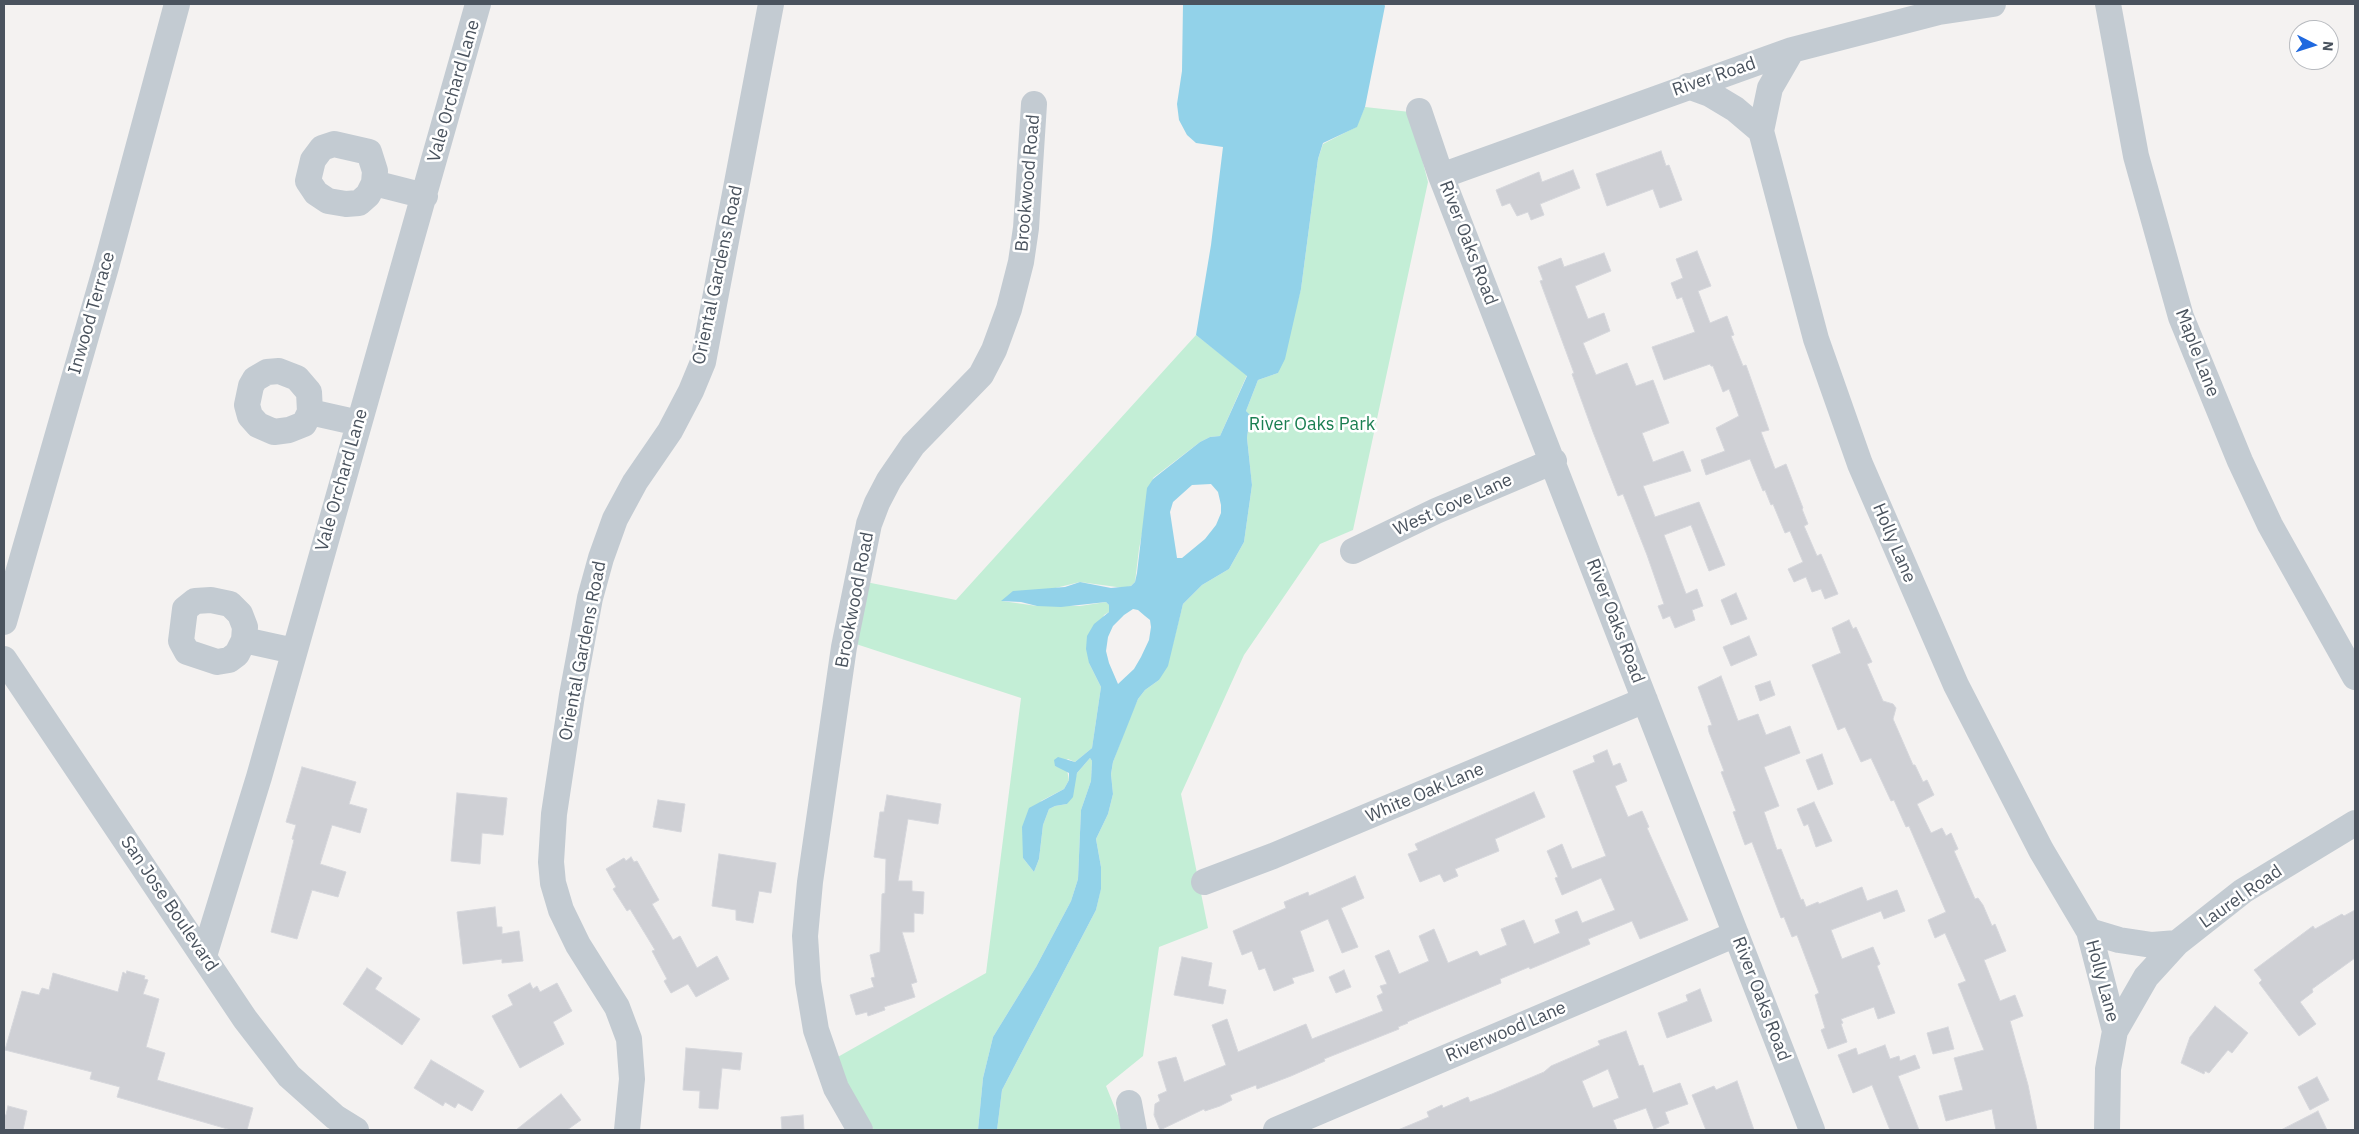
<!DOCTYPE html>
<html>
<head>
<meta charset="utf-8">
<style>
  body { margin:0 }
  #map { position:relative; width:2359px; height:1134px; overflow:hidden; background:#f4f2f1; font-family:"IBM Plex Sans",sans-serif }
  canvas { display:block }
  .frame { position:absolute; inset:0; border:5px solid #4a535e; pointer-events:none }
  .north { position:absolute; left:2289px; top:20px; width:50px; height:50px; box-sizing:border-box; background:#fff; border:1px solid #b7babf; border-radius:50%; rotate:95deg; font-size:14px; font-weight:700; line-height:20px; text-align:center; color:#4a535e }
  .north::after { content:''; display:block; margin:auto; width:18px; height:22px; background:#2069df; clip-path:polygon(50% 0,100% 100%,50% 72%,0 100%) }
</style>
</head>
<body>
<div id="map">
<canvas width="2359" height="1134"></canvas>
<div class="frame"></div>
<div class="north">N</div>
</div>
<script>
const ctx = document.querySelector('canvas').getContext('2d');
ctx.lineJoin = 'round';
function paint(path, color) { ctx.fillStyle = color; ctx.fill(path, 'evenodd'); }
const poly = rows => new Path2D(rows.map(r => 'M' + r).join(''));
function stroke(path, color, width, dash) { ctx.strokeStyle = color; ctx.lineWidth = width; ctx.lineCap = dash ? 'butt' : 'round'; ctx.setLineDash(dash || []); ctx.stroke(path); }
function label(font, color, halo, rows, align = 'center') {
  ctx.font = font + ' "IBM Plex Sans",sans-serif'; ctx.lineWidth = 5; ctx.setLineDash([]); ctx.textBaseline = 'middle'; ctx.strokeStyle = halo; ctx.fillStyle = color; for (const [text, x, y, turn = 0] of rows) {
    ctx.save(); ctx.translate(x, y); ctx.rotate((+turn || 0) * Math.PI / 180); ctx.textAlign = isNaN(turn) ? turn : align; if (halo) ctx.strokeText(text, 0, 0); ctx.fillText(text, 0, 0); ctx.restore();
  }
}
paint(poly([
  [1365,107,1410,112,1428,182,1353,530,1320,544,1244,655,1181,794,1208,928,1159,947,1143,1056,1106,1086,1124,1130,997,1130,1002,1090,1096,910,1101,888,1101,867,1096,839,1108,814,1113,794,1111,774,1113,762,1129,719,1138,699,1145,690,1159,680,1172,647,1183,604,1202,585,1229,569,1244,542,1252,485,1247,438,1250,416,1246,411,1258,380,1278,373,1301,289,1318,159,1323,144,1356,127],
  [1196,335,1247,375,1220,436,1210,437,1200,442,1153,478,1139,549,1135,582,1131,586,1124,588,1080,582,1002,601,1037,606,1080,606,1106,602,1109,605,1109,612,1104,615,1089,663,1101,687,1092,748,1075,762,1068,759,1055,766,1067,770,1069,780,1064,789,1041,801,1024,846,1023,858,1034,872,1039,859,1043,825,1049,809,1055,806,1067,804,1077,773,1090,758,1092,761,1091,781,1081,810,1078,879,1071,901,1036,967,993,1037,983,1078,978,1130,874,1130,860,1110,836,1058,986,973,1021,698,856,644,866,582,956,600]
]), '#c3eed6');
paint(poly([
  [1183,4,1384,4,1385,6,1365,107,1357,127,1323,143,1318,159,1301,289,1285,359,1278,373,1258,380,1246,411,1250,415,1247,438,1252,485,1244,542,1229,569,1202,585,1183,604,1168,666,1159,680,1145,690,1138,699,1113,762,1111,774,1113,794,1108,814,1096,839,1101,867,1101,889,1096,910,1002,1090,997,1130,978,1130,983,1078,993,1037,1036,967,1071,901,1078,879,1081,810,1091,781,1092,761,1090,758,1077,773,1073,797,1067,804,1055,806,1049,809,1043,825,1039,859,1034,872,1023,858,1022,827,1029,808,1064,789,1069,780,1069,773,1055,766,1054,760,1058,757,1075,762,1092,748,1101,687,1089,663,1086,649,1087,636,1094,624,1109,612,1109,605,1106,602,1061,607,1037,606,1021,602,1001,601,1013,591,1065,587,1080,582,1111,588,1131,586,1135,582,1137,573,1147,488,1153,479,1200,442,1210,437,1220,436,1247,376,1196,335,1211,245,1223,147,1196,143,1187,135,1179,120,1177,104,1182,71],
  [1211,484,1218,492,1221,505,1221,513,1216,525,1205,539,1182,558,1177,558,1170,512,1173,502,1192,485],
  [1133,609,1138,610,1145,616,1150,620,1151,627,1149,640,1141,657,1134,669,1118,684,1109,663,1106,651,1108,637,1113,626,1124,615]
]), '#92d2e9');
const building = poly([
  [1661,151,1666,166,1669,165,1682,200,1660,208,1653,189,1607,206,1596,174,1661,151],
  [1573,170,1580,188,1540,204,1544,215,1531,220,1528,212,1517,216,1510,203,1502,206,1496,190,1539,172,1542,182,1573,170],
  [1697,251,1711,286,1698,291,1710,323,1727,316,1734,335,1731,336,1743,366,1746,365,1769,430,1761,432,1775,469,1786,464,1803,508,1802,509,1808,524,1804,526,1817,556,1821,554,1838,594,1825,599,1821,589,1812,592,1806,577,1794,582,1788,569,1803,562,1790,531,1785,533,1773,504,1771,505,1765,490,1763,491,1750,459,1706,475,1701,460,1725,451,1716,428,1739,416,1729,389,1723,392,1713,366,1711,366,1710,364,1664,380,1652,347,1695,332,1682,297,1677,299,1671,283,1683,278,1676,259,1697,251],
  [1604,253,1611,271,1575,286,1588,319,1604,313,1610,331,1583,343,1596,375,1627,363,1636,386,1653,380,1669,423,1642,433,1653,462,1683,451,1691,471,1643,486,1655,517,1699,502,1725,565,1709,571,1691,525,1664,535,1686,594,1697,589,1703,606,1692,610,1695,620,1675,628,1670,616,1663,619,1658,606,1664,604,1647,555,1623,494,1618,496,1593,432,1572,374,1574,373,1540,281,1543,280,1538,267,1561,258,1564,267,1604,253],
  [1736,593,1747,619,1731,625,1721,600,1736,593],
  [1849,620,1853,629,1856,627,1872,662,1867,664,1883,701,1893,704,1896,708,1893,719,1913,765,1915,765,1923,782,1927,780,1934,795,1917,804,1931,833,1942,828,1946,836,1951,833,1958,849,1954,851,1975,899,1978,898,1983,905,1992,926,1995,924,2006,951,1984,960,2000,1001,2015,995,2023,1016,2010,1021,2028,1085,2037,1130,1996,1130,1992,1109,1946,1121,1939,1096,1963,1090,1954,1058,1984,1050,1958,984,1966,981,1945,933,1935,938,1928,920,1946,912,1909,826,1906,827,1894,800,1891,801,1871,758,1861,762,1845,727,1838,730,1812,665,1841,653,1832,628,1849,620],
  [1749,636,1757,655,1731,666,1723,647,1749,636],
  [1721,676,1738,721,1758,714,1766,735,1790,726,1800,753,1764,767,1779,806,1764,812,1777,850,1781,849,1801,900,1803,899,1806,907,1818,902,1819,904,1862,887,1867,901,1897,890,1905,911,1884,919,1881,911,1831,930,1842,959,1873,947,1880,964,1877,966,1895,1013,1878,1019,1874,1007,1841,1019,1843,1023,1841,1024,1847,1042,1828,1049,1821,1030,1825,1028,1815,995,1819,993,1797,935,1792,937,1784,917,1781,918,1752,842,1745,845,1733,812,1736,811,1721,772,1724,771,1709,732,1708,726,1712,725,1698,687,1721,676],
  [1770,681,1775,695,1760,701,1755,686,1770,681],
  [1607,750,1613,766,1620,763,1627,781,1615,786,1628,817,1642,811,1649,827,1647,828,1688,920,1640,939,1632,921,1588,939,1590,944,1530,969,1529,967,1500,979,1501,983,1407,1022,1408,1023,1398,1027,1399,1029,1324,1059,1325,1061,1291,1076,1257,1089,1256,1085,1230,1095,1232,1100,1220,1106,1205,1111,1204,1109,1160,1130,1154,1115,1155,1104,1160,1101,1158,1095,1167,1091,1158,1062,1176,1057,1184,1082,1226,1065,1212,1025,1227,1019,1238,1052,1306,1024,1312,1039,1383,1011,1377,996,1383,993,1380,986,1387,984,1375,956,1389,950,1399,974,1429,961,1419,936,1434,929,1448,963,1477,951,1480,956,1507,945,1501,929,1524,920,1534,944,1560,933,1555,920,1577,911,1582,923,1615,910,1601,878,1562,895,1555,878,1558,877,1547,851,1562,844,1572,869,1606,856,1573,771,1595,762,1593,756,1607,750],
  [1822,754,1833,784,1818,790,1806,760,1822,754],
  [302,767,356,782,349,804,367,809,360,833,332,825,320,864,346,872,338,897,312,890,297,939,271,932,294,840,292,839,296,825,286,822,302,767],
  [1534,792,1545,817,1495,839,1499,851,1455,869,1458,876,1444,882,1440,874,1420,882,1408,854,1418,850,1415,844,1534,792],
  [457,793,507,798,503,835,482,833,480,864,451,861,457,793],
  [887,795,941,804,938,824,908,819,898,881,912,881,912,891,924,892,923,914,914,913,914,932,902,932,917,982,911,984,915,997,884,1007,885,1010,868,1016,867,1012,856,1015,850,995,874,987,871,978,875,977,870,955,880,952,882,894,885,893,886,859,874,857,880,812,884,812,887,795],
  [658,800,685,804,681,832,653,827,658,800],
  [1814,802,1832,841,1816,847,1808,824,1804,826,1797,809,1814,802],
  [719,854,776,863,771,893,759,891,753,923,736,920,736,910,712,906,719,854],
  [631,857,634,862,637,861,659,900,652,904,673,940,680,936,697,968,717,956,729,979,696,997,688,984,671,993,664,981,667,979,652,951,655,950,630,909,627,911,613,889,616,887,606,869,624,858,626,861,631,857],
  [1355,876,1364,898,1341,908,1358,947,1342,953,1328,919,1300,931,1314,971,1292,978,1294,983,1274,991,1265,968,1259,970,1252,951,1242,955,1233,931,1286,908,1284,902,1308,892,1309,896,1355,876],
  [495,907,497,927,502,927,502,934,519,931,523,961,502,963,502,959,463,964,457,912,495,907],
  [2355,910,2355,958,2312,989,2313,992,2300,1002,2316,1024,2299,1036,2259,983,2262,980,2254,970,2313,926,2315,929,2342,914,2344,916,2355,910],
  [1182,957,1212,963,1208,986,1226,990,1223,1004,1174,995,1182,957],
  [367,968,382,978,375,989,420,1019,402,1045,343,1004,367,968],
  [1344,970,1351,987,1336,993,1329,977,1344,970],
  [127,971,145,976,144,979,148,980,143,994,159,999,146,1047,165,1053,157,1080,253,1108,247,1130,231,1130,117,1097,120,1087,90,1079,92,1072,5,1050,22,991,39,995,42,988,49,990,53,973,118,992,123,972,126,974,127,971],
  [530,983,533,989,537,986,540,992,557,983,572,1011,553,1022,564,1044,520,1068,492,1016,513,1005,508,995,530,983],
  [1700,989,1712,1021,1667,1038,1658,1013,1688,1001,1686,995,1700,989],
  [2215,1006,2248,1033,2232,1053,2228,1050,2209,1073,2205,1071,2204,1074,2181,1063,2190,1037,2215,1006],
  [1948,1027,1954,1049,1933,1054,1927,1033,1948,1027],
  [1626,1031,1639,1066,1643,1065,1653,1093,1680,1083,1688,1104,1665,1112,1669,1123,1654,1129,1646,1108,1613,1120,1617,1130,1398,1130,1429,1117,1427,1112,1442,1105,1443,1108,1468,1097,1470,1102,1492,1094,1544,1072,1551,1066,1600,1045,1598,1041,1626,1031],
  [1608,1069,1619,1098,1593,1108,1582,1081,1608,1069],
  [1885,1045,1890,1059,1899,1056,1900,1061,1915,1055,1920,1068,1898,1076,1919,1130,1890,1130,1872,1085,1853,1093,1838,1055,1856,1048,1858,1055,1885,1045],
  [686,1048,742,1053,740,1070,722,1068,718,1109,699,1108,700,1091,683,1090,686,1048],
  [431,1060,484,1091,472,1111,458,1103,455,1108,445,1102,443,1106,414,1088,431,1060],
  [2317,1077,2329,1100,2310,1110,2298,1087,2317,1077],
  [1737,1081,1754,1130,1706,1130,1692,1095,1714,1086,1716,1090,1737,1081],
  [561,1094,581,1120,567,1130,516,1130,561,1094],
  [8,1106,27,1111,23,1130,4,1130,4,1115,6,1115,8,1106],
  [2318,1111,2327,1130,2281,1130,2318,1111],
  [803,1115,804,1130,782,1130,781,1117,803,1115]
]);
paint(building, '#cfd0d5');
stroke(building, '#d6d7dc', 1);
stroke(poly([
  [2108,4,2136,156,2181,317,2240,461,2270,525,2355,677],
  [1688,86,1710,94,1735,109,1761,131,1816,339,1860,464,1956,685,2041,850,2089,931,2115,1031],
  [1419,111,1441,176,1812,1130],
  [1761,131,1770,88,1792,50],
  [1441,176,1792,50,1939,12,1993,4],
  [374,183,368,195,359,203,346,204,328,201,316,193,308,181,313,160,322,148,334,144,369,152,375,171,374,183,425,196],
  [310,412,304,424,289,430,274,432,258,425,250,416,247,405,251,386,255,379,267,372,279,371,297,378,309,392,310,412,359,423],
  [1353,551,1436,511,1554,461],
  [4,622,106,267,177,4],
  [244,640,237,654,229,660,217,662,187,652,181,641,185,609,195,601,211,600,230,604,240,614,245,627,244,640,294,651],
  [4,659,245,1019,289,1076,335,1117,356,1130],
  [1204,882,1273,856,1645,700],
  [2089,931,2119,940,2152,945,2177,943],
  [204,956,259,777,478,4],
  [1129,1103,1134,1130],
  [627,1130,632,1079,629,1039,617,1007,578,945,561,910,553,883,551,862,554,814,572,695,590,598,601,558,615,519,635,482,670,431,691,391,703,362,771,4],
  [860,1130,836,1088,816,1030,808,982,805,936,810,882,844,647,869,524,877,503,889,480,913,445,981,375,994,350,1009,309,1021,262,1026,228,1034,104],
  [1276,1130,1736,934],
  [2107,1130,2108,1069,2115,1031,2146,977,2177,943,2243,891,2355,823]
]), '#c3cbd2', 26);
label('18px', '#4a535e', '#fff', [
  ["River Road",1714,77,-19],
  ["Vale Orchard Lane",454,91,-74],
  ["Brookwood Road",1028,183,-85],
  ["River Oaks Road",1468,243,69],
  ["Oriental Gardens Road",718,275,-78],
  ["Inwood Terrace",92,313,-74],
  ["Maple Lane",2197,353,69],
  ["Vale Orchard Lane",342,480,-74],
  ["West Cove Lane",1453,505,-24],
  ["Holly Lane",1894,543,67],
  ["Brookwood Road",855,600,-79],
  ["River Oaks Road",1615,621,69],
  ["Oriental Gardens Road",583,651,-79],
  ["White Oak Lane",1425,793,-23],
  ["Laurel Road",2241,897,-35],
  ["San Jose Boulevard",169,904,56],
  ["Holly Lane",2102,981,75],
  ["River Oaks Road",1761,999,69],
  ["Riverwood Lane",1506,1032,-23]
]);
label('18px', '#1b7f52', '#fff', [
  ["River Oaks Park",1312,425]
]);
</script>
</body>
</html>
